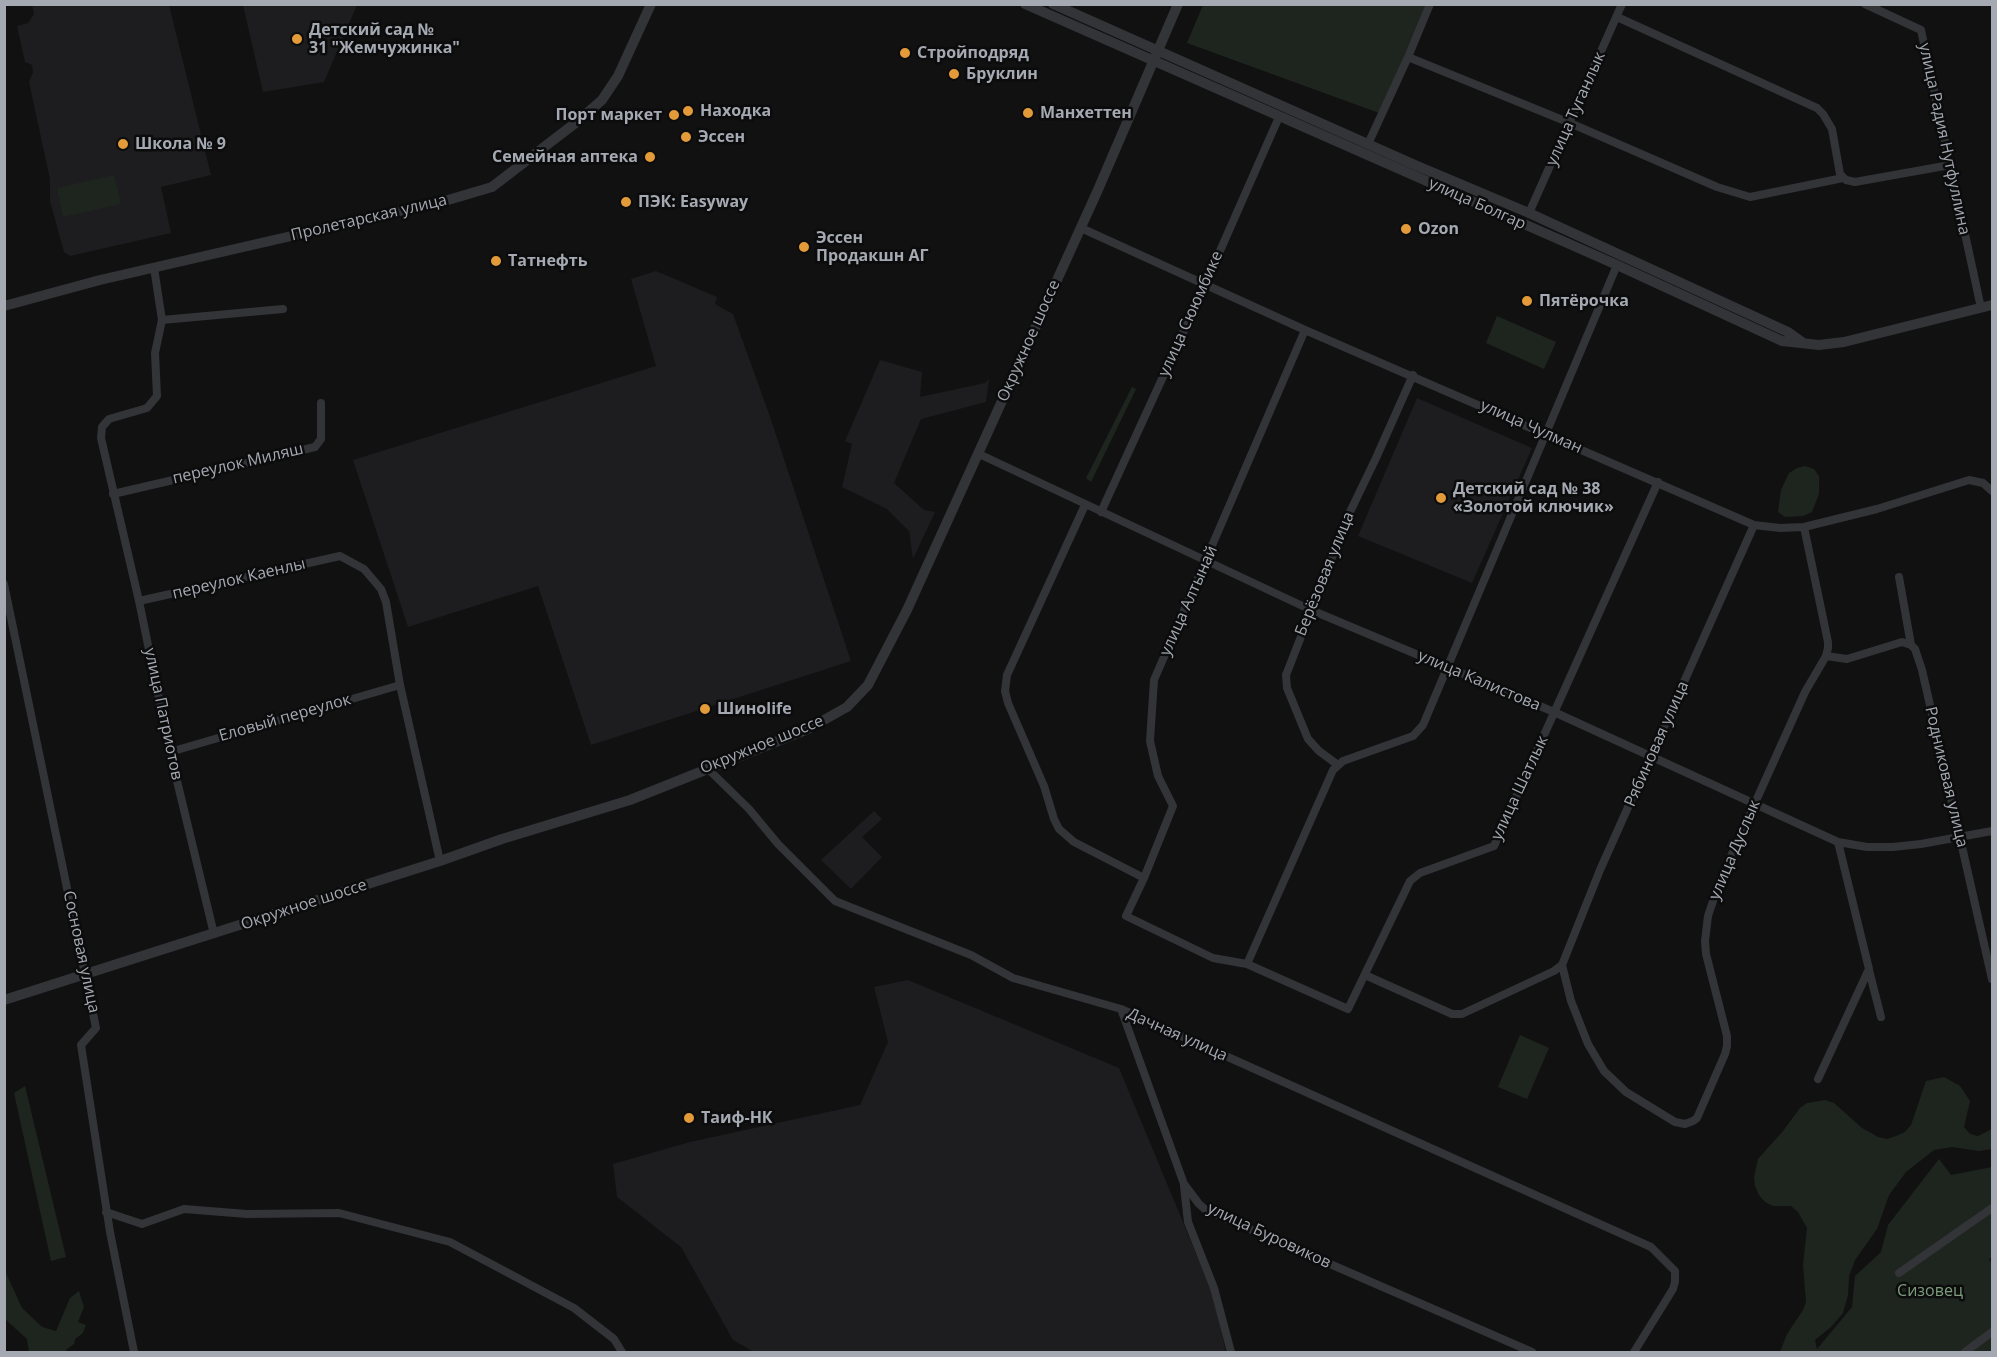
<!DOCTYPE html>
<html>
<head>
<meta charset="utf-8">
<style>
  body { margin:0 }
  #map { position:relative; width:1997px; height:1357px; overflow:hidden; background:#111112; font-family:"Open Sans",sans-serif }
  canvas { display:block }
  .frame { position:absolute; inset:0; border:6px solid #a4a9b2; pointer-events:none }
</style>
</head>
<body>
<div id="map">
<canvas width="1997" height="1357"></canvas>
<div class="frame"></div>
</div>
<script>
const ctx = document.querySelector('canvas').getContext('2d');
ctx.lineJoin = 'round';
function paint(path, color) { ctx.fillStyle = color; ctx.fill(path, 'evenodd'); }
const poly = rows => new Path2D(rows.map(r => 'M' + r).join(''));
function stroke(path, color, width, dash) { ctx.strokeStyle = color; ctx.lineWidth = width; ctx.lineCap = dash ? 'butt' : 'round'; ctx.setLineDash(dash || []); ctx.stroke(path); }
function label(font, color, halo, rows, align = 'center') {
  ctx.font = font + ' "Open Sans",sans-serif'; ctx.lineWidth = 5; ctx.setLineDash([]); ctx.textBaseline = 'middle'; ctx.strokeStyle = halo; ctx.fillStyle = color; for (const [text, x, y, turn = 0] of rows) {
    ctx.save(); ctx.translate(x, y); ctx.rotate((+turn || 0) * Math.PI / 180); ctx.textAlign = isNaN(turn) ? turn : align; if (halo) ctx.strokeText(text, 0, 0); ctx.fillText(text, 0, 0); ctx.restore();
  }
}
paint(poly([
  [32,5,169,5,211,175,161,187,171,233,70,256,64,252,50,201,50,179,29,82,33,72,32,65,25,62,17,26,28,23,34,14],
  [243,5,243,4,357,5,324,82,263,92],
  [656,271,717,297,715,304,733,314,769,414,851,661,591,745,538,586,408,627,353,460,656,366,631,279],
  [880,360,922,372,920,397,985,383,989,379,986,402,921,419,894,483,924,510,935,512,913,559,909,531,887,509,842,487,852,444,845,441],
  [1417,398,1532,448,1472,583,1358,536],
  [874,811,882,819,862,837,882,857,851,889,821,860],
  [908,980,1119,1068,1212,1292,1226,1352,754,1352,733,1340,681,1247,617,1197,613,1164,690,1142,860,1105,888,1042,874,987]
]), '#1d1d1f');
paint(poly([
  [1422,4,1426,7,1379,113,1187,43,1203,5],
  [114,175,121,204,63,217,57,188],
  [1497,316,1556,342,1544,369,1486,343],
  [1132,387,1136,389,1091,482,1086,478],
  [1805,466,1814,469,1819,476,1819,494,1812,512,1803,516,1785,517,1778,512,1781,490,1789,473,1797,468],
  [1520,1035,1549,1048,1527,1099,1498,1087],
  [1944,1077,1960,1086,1970,1101,1964,1127,1970,1134,1978,1136,1992,1129,1992,1149,1979,1151,1952,1147,1934,1150,1906,1172,1889,1195,1877,1229,1855,1260,1849,1276,1848,1295,1843,1313,1831,1327,1815,1340,1817,1349,1852,1307,1855,1276,1881,1252,1888,1225,1939,1159,1951,1175,1992,1167,1992,1257,1989,1259,1992,1264,1992,1352,1780,1352,1787,1334,1803,1310,1806,1302,1803,1265,1807,1228,1798,1212,1791,1206,1773,1206,1765,1202,1759,1195,1755,1186,1754,1177,1758,1159,1783,1131,1800,1108,1807,1103,1825,1100,1834,1103,1862,1128,1878,1137,1887,1139,1896,1136,1905,1132,1911,1125,1926,1081],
  [25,1086,66,1257,51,1261,14,1093],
  [5,1271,22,1308,42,1327,56,1331,70,1298,79,1291,84,1307,78,1322,86,1325,83,1333,75,1339,74,1344,66,1350,67,1352,29,1352,27,1339,5,1319]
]), '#1e251e');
stroke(poly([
  [1865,4,1921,30,1981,308],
  [1617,17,1817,108,1823,114,1832,129,1840,174,1846,180,1855,182,1950,165],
  [1408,57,1570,123,1717,187,1750,197,1843,178],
  [1368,144,1408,57,1430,4],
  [1529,213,1622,4],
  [1081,228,1305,330,1754,525,1780,528,1804,527,1877,509,1969,480,1983,483,1992,491],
  [154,268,162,320,155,353,157,396,147,408,109,419,102,427,101,438,139,601,170,752,214,934],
  [162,320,283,309],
  [979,454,1311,610,1554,712,1838,842,1867,847,1893,847,1921,844,1992,831],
  [113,494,315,447,321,439,321,403],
  [1085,505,1007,675,1005,691,1008,703,1044,786,1054,819,1059,829,1074,842,1144,878,1126,916,1213,958,1247,964,1348,1009,1410,881,1420,873,1494,846,1658,482],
  [1101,512,1205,285,1279,117],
  [1899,577,1911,645,1915,649,1922,670,1992,979],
  [4,584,96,1028,81,1045,110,1232,134,1352],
  [139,601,340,556,364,569,381,589,386,602,400,685,440,861],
  [1826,656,1847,659,1902,642,1911,645],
  [170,752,400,685],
  [1338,765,1319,751,1308,739,1287,688,1286,675,1349,514,1376,458,1413,375],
  [707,768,749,809,778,844,835,901,971,955,1013,978,1121,1009,1651,1247,1675,1271,1675,1282,1673,1289,1634,1352],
  [1144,878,1173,806,1158,776,1150,741,1154,680,1305,330],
  [1247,964,1333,770,1343,761,1413,736,1423,725,1617,265],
  [1562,965,1571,1001,1588,1044,1604,1071,1626,1092,1675,1122,1685,1124,1693,1121,1697,1118,1725,1054,1727,1046,1727,1036,1706,954,1705,941,1708,916,1719,883,1805,692,1826,656,1828,648,1828,642,1804,527],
  [1869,970,1881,1017],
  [1365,975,1452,1014,1462,1014,1554,971,1562,965,1600,870,1754,525],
  [1121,1009,1184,1184,1199,1204,1206,1210,1532,1352],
  [1818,1079,1869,969,1838,842],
  [1184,1186,1188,1222,1214,1288,1231,1352],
  [106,1212,142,1224,184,1209,247,1214,339,1213,450,1242,574,1308,614,1339,622,1352],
  [1899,1273,1992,1208],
  [1965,1352,1992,1332]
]), '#323437', 8);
stroke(poly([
  [1025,4,1617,265,1782,341,1819,345,1844,342,1992,305],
  [1053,4,1415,165,1529,213,1788,332,1802,342],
  [4,306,100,280,448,200,492,187,578,121,602,100,618,76,651,4],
  [4,1000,440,861,502,839,630,800,808,729,847,707,868,685,907,610,1097,192,1178,4]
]), '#323437', 10);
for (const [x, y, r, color] of [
  [297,39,6,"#e39a39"],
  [905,53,6,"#e39a39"],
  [954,74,6,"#e39a39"],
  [688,111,6,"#e39a39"],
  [1028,113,6,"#e39a39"],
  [674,115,6,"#e39a39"],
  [686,137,6,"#e39a39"],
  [123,144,6,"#e39a39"],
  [650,157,6,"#e39a39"],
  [626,202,6,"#e39a39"],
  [1406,229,6,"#e39a39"],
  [804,247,6,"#e39a39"],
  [496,261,6,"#e39a39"],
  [1527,301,6,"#e39a39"],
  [1441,498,6,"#e39a39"],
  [705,709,6,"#e39a39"],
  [689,1118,6,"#e39a39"]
]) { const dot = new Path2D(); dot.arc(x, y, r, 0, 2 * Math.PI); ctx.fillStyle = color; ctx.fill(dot); stroke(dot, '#0c0c0d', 2); }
label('bold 16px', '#a4a9b2', '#0c0c0d', [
  ["Детский сад №",309,30],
  ["31 \"Жемчужинка\"",309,48],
  ["Стройподряд",917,53],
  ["Бруклин",966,74],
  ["Находка",700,111],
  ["Манхеттен",1040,113],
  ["Порт маркет",662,115,"right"],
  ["Эссен",698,137],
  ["Школа № 9",135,144],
  ["Семейная аптека",638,157,"right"],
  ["ПЭК: Easyway",638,202],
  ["Ozon",1418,229],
  ["Эссен",816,238],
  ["Продакшн АГ",816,256],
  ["Татнефть",508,261],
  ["Пятёрочка",1539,301],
  ["Детский сад № 38",1453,489],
  ["«Золотой ключик»",1453,507],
  ["Шиноlife",717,709],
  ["Таиф-НК",701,1118]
], 'left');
label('16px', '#a4a9b2', '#0c0c0d', [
  ["улица Туганлык",1576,109,-66],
  ["улица Радия Нутфуллина",1944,139,78],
  ["улица Болгар",1477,204,24],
  ["Пролетарская улица",369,218,-13],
  ["улица Сююмбике",1191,314,-66],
  ["Окружное шоссе",1029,341,-66],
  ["улица Чулман",1531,427,24],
  ["переулок Миляш",238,464,-13],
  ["Берёзовая улица",1325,574,-68],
  ["переулок Каенлы",239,579,-13],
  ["улица Алтынай",1189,601,-66],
  ["улица Калистова",1479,681,23],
  ["улица Патриотов",163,714,78],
  ["Еловый переулок",285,718,-16],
  ["Рябиновая улица",1657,744,-66],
  ["Окружное шоссе",762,745,-22],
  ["Родниковая улица",1946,777,77],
  ["улица Шатлык",1520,788,-65],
  ["улица Дуслык",1735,850,-67],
  ["Окружное шоссе",304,905,-18],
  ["Сосновая улица",81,952,78],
  ["Дачная улица",1177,1035,24],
  ["улица Буровиков",1269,1236,25]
]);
label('16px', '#7d9c7c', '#0c0c0d', [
  ["Сизовец",1930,1291]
]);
</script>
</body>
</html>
